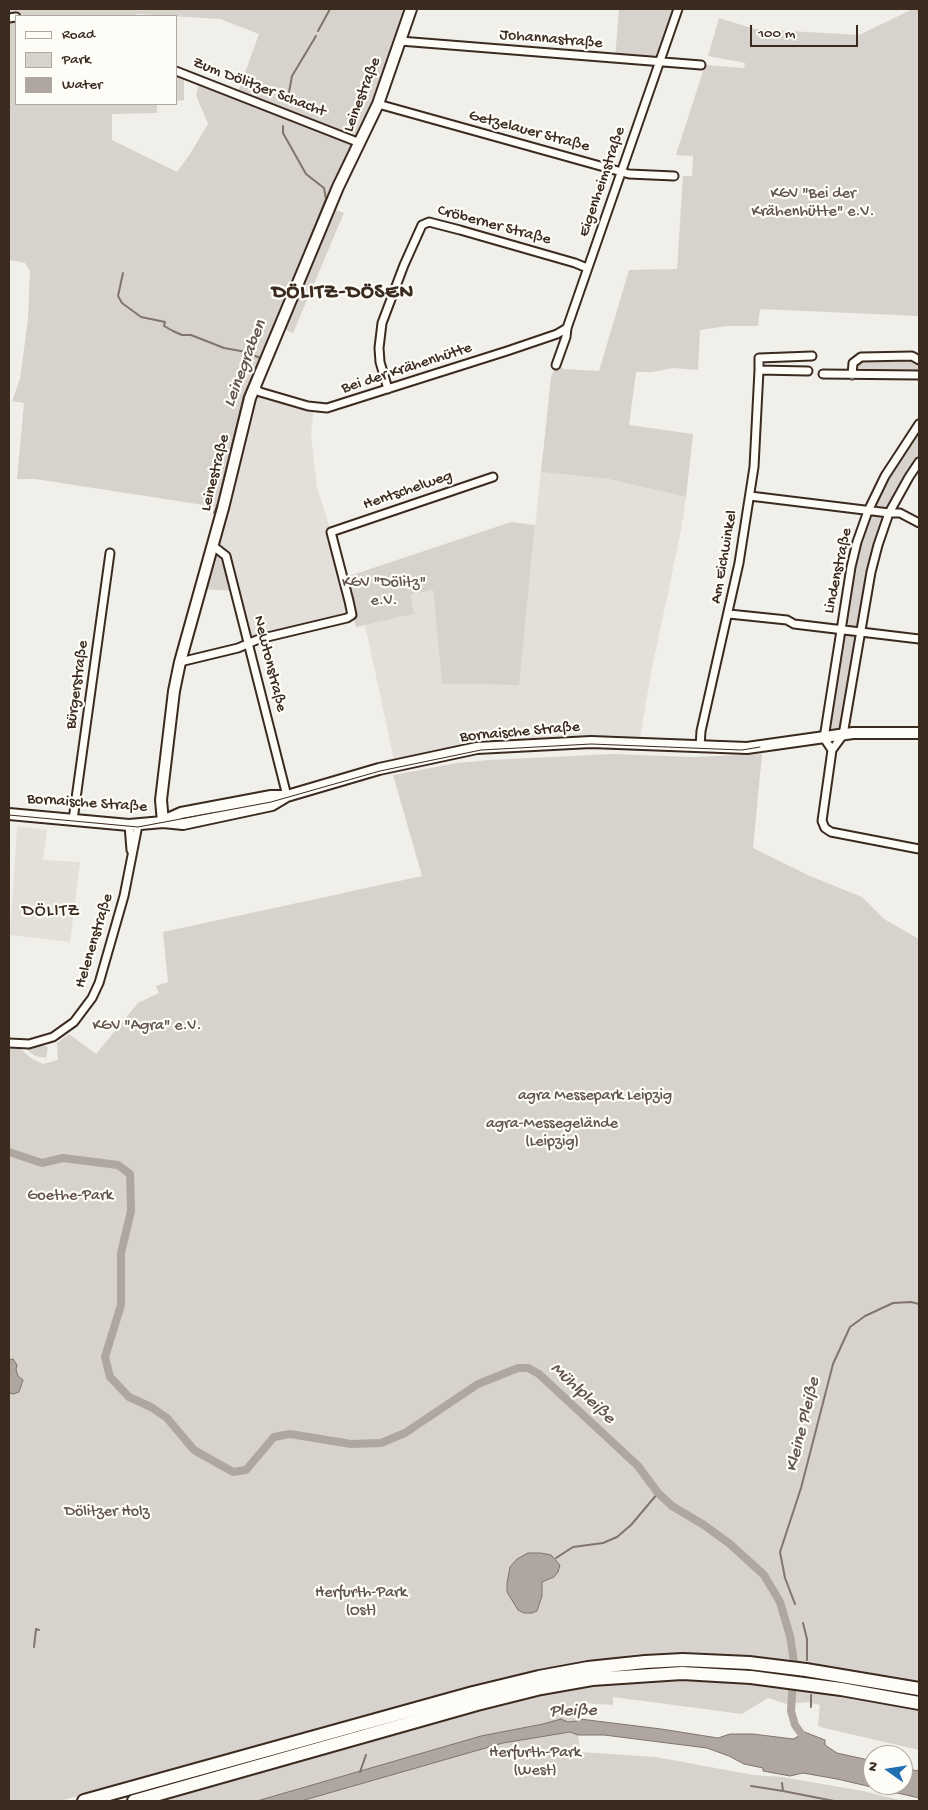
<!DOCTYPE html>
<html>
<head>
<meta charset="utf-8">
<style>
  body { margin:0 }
  #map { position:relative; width:928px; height:1810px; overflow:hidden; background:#f1efea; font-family:"Gochi Hand",sans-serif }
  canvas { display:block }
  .frame { position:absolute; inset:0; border:10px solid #3b2a1e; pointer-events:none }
  .legend { position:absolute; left:15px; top:15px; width:162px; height:90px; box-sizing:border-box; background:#fdfcf7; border:1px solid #afa8a0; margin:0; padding:6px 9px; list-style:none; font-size:15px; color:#3b2a1e }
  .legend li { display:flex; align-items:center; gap:10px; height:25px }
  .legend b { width:25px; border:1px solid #afa8a0 }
  .north { position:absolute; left:863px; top:1745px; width:50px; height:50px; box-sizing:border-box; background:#fdfcf7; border:1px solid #afa8a0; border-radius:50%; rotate:283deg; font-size:14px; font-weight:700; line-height:20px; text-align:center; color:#3b2a1e }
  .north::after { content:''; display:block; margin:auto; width:18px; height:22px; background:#1f6fb2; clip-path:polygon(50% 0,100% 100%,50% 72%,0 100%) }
  .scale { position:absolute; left:750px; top:25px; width:108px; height:22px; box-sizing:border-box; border:2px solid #3b2a1e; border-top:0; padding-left:6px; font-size:15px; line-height:18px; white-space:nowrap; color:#3b2a1e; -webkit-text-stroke:4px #fdfcf7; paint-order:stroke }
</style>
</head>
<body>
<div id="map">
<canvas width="928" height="1810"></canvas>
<div class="frame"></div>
<ul class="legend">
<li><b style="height:6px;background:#fdfcf7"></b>Road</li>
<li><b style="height:14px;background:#d7d2cc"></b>Park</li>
<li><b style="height:14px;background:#aea69f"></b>Water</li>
</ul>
<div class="north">N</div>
<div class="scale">100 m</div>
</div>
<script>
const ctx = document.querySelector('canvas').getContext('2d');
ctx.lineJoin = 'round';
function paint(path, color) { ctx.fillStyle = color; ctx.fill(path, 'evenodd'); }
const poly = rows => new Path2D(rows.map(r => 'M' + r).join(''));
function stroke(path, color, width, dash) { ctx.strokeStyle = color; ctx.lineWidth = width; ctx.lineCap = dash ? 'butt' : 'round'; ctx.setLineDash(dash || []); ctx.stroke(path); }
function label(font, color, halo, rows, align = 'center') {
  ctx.font = font + ' "Gochi Hand",sans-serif'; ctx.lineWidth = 4.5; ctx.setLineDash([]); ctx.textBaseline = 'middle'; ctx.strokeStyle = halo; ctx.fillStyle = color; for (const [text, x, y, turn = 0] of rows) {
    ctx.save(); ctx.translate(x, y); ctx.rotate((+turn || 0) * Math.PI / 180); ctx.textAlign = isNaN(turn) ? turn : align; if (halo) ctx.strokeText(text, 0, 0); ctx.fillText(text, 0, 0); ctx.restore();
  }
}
paint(poly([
  [254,388,314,408,311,433,317,487,331,532,352,615,249,644,226,556,212,545],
  [541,472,608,479,686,497,681,531,651,673,639,743,485,748,395,765,365,625,414,614,411,595,433,590,442,684,518,685],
  [17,826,47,830,43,860,80,862,70,942,10,935]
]), '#e3e0da');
paint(poly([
  [9,9,411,9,394,56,330,208,344,213,293,333,281,328,254,388,223,508,35,479,17,479,24,403,12,401,20,379,28,319,30,271,25,263,9,260],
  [137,14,220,19,259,34,237,95,200,80,196,95,208,124,190,154,177,172,112,140,112,114,157,113,157,104,16,104,16,16,134,16],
  [619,9,678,9,659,62,615,59],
  [913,9,919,9,919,316,760,309,758,326,726,326,700,330,698,370,673,368,652,372,636,372,629,425,693,434,686,497,608,479,541,472,551,377,556,365,564,369,599,371,629,270,677,269,683,176,692,176,693,156,676,155,705,65,744,68,745,63,708,56,719,18,755,29,859,35],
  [176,71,184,74,184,100,176,101],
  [861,357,919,360,919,375,852,375,853,363],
  [919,424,919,462,909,477,878,545,843,735,824,738,851,567,868,511],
  [511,522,535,525,519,685,442,684,433,590,411,595,414,614,356,627,343,578],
  [212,545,226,556,236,591,199,589],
  [613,754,693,757,762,754,753,848,810,876,862,897,884,919,919,939,919,1684,772,1658,703,1653,638,1654,610,1659,612,1683,659,1680,693,1680,755,1684,846,1696,919,1710,919,1750,820,1727,818,1725,820,1705,807,1702,787,1704,768,1698,742,1714,613,1697,613,1705,583,1703,578,1735,580,1752,656,1757,753,1775,782,1777,863,1791,904,1801,269,1801,269,1798,257,1801,163,1801,189,1792,241,1778,234,1753,60,1801,9,1801,9,1043,15,1044,31,1058,43,1064,58,1060,57,1043,69,1034,96,1054,138,1003,159,993,156,986,168,982,163,932,422,876,393,775,457,763,490,760],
  [41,1045,48,1047,46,1058,35,1056,27,1050,34,1046]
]), '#d7d2cc');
const water = poly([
  [13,1359,17,1365,16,1370,18,1376,23,1380,19,1392,13,1394,9,1393,9,1360,13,1359],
  [528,1553,541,1553,551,1555,560,1565,558,1572,554,1577,542,1582,542,1596,537,1611,532,1613,524,1613,518,1610,507,1592,507,1583,510,1567,517,1559,528,1553],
  [561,1719,568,1722,577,1721,580,1719,661,1729,718,1738,730,1734,753,1734,793,1739,799,1736,798,1734,802,1731,825,1740,825,1745,837,1753,873,1761,873,1785,903,1785,903,1768,919,1771,919,1798,837,1779,803,1773,790,1776,763,1771,763,1768,744,1764,729,1756,707,1748,604,1735,578,1735,570,1732,503,1743,301,1801,257,1801,481,1736,543,1724,561,1719]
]);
paint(water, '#aea69f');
stroke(water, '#80746b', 1);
stroke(poly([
  [318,31,330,9],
  [287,103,292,76,316,36],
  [283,126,283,133,306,174,324,188,326,199,300,264],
  [123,273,118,296,122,303,141,317,165,322,164,326,173,331,182,335,191,335,224,348,246,352,260,358],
  [214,513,218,503,244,396,276,322],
  [556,1558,573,1547,603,1543,617,1537,631,1525,658,1493],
  [795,1604,785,1578,780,1552,801,1488,833,1364,850,1327,865,1316,893,1303,911,1302,919,1304],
  [803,1623,807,1639,807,1660],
  [34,1647,36,1629,39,1630],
  [811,1695,811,1707],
  [360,1772,366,1755],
  [782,1783,783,1791,834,1801],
  [751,1786,783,1791]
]), '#80746b', 2);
stroke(poly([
  [9,1152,42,1163,63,1158,118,1165,130,1174,131,1211,121,1253,121,1305,105,1357,110,1377,129,1397,151,1407,167,1418,194,1450,233,1472,246,1470,274,1437,290,1434,351,1444,381,1443,405,1433,478,1384,518,1368,528,1368,539,1374,638,1466,658,1493,672,1506,704,1525,730,1544,764,1575,780,1602,790,1636,794,1662,791,1711,795,1725,805,1739]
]), '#aea69f', 8);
const street = poly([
  [9,18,16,17],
  [400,41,701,65],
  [176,71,360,143],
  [378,104,629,174,674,176],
  [556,365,566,337,567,328,678,9],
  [759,370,759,358,812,356],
  [823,374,919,375],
  [852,375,853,363,861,357,912,356,919,360],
  [254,388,260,392,308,406,327,408,507,351,557,334,567,328],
  [388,389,380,362,379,348,382,323,404,265,422,225,429,222,460,230,575,263,587,268],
  [919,424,885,476,868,511,857,542,851,567,824,738,832,750,822,821,825,828,831,832,919,849],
  [750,496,889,513,900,513,919,523],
  [212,545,226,556,287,796],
  [729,614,787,620,794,624,919,639],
  [180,662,238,648,259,639,347,618,352,615,349,601,331,532,493,477],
  [700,747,701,731,739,563,754,467,759,370,808,371],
  [832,750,843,735,871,572,878,545,889,513,909,477,919,462],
  [73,820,110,553],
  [129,825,131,850],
  [9,1043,29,1044,53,1037,74,1022,92,998,99,983,124,896,138,825]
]);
const secondary = poly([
  [9,814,129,825,163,822,183,824,272,805,287,796,379,769,477,748,591,742,747,748,853,733,919,733],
  [163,821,181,813,271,796,287,796],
  [163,822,161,800,174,691,180,662,223,508,250,398,338,187,378,104,411,9]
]);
const highway = poly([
  [84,1801,473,1693,539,1677,588,1668,645,1662,683,1660,749,1663,806,1670,919,1689],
  [134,1801,477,1704,541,1688,592,1679,682,1673,751,1677,841,1689,919,1703]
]);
stroke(street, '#3b2a1e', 11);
stroke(secondary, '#3b2a1e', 14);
stroke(highway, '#3b2a1e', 16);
stroke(street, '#fdfcf7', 7);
stroke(secondary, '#fdfcf7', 10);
stroke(highway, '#fdfcf7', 12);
stroke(poly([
  [9,815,138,827,271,802,380,771,481,750,591,744,742,750,760,747]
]), '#3b2a1e', 1);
label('16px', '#3b2a1e', '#fdfcf7', [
  ["Johannastraße",551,40,5],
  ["Zum Dölitzer Schacht",259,88,21],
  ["Leinestraße",363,95,-69],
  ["Getzelauer Straße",529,132,15],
  ["Eigenheimstraße",603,182,-71],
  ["Cröberner Straße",494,226,15],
  ["Bei der Krähenhütte",407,369,-18],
  ["Leinestraße",216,473,-76],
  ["Hentschelweg",408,491,-19],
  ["Am Eichwinkel",725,557,-80],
  ["Lindenstraße",839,571,-78],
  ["Newtonstraße",269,664,76],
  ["Bürgerstraße",78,685,-82],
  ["Bornaische Straße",520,733,-5],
  ["Bornaische Straße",87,804,4],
  ["Helenenstraße",95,941,-73]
]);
label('16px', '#62544a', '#fdfcf7', [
  ["KGV \"Bei der",813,195],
  ["Krähenhütte\" e.V.",813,213],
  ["KGV \"Dölitz\"",384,584],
  ["e.V.",384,602],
  ["KGV \"Agra\" e.V.",147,1027],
  ["agra Messepark Leipzig",595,1097],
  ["agra-Messegelände",552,1125],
  ["(Leipzig)",552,1143],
  ["Goethe-Park",70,1197],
  ["Dölitzer Holz",107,1513],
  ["Herfurth-Park",361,1594],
  ["(Ost)",361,1612],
  ["Herfurth-Park",535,1754],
  ["(West)",535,1772]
]);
label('italic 18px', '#63554b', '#fdfcf7', [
  ["Leinegraben",246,364,-69],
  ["Mühlpleiße",582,1394,43],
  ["Kleine Pleiße",804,1425,-76],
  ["Pleiße",573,1712,-1]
]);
ctx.letterSpacing = '1px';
label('18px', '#3b2a1e', '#fdfcf7', [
  ["DÖLITZ",51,912]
]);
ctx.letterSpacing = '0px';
ctx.letterSpacing = '1px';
label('bold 21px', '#3b2a1e', '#fdfcf7', [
  ["DÖLITZ-DÖSEN",343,294]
]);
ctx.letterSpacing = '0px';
</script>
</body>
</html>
